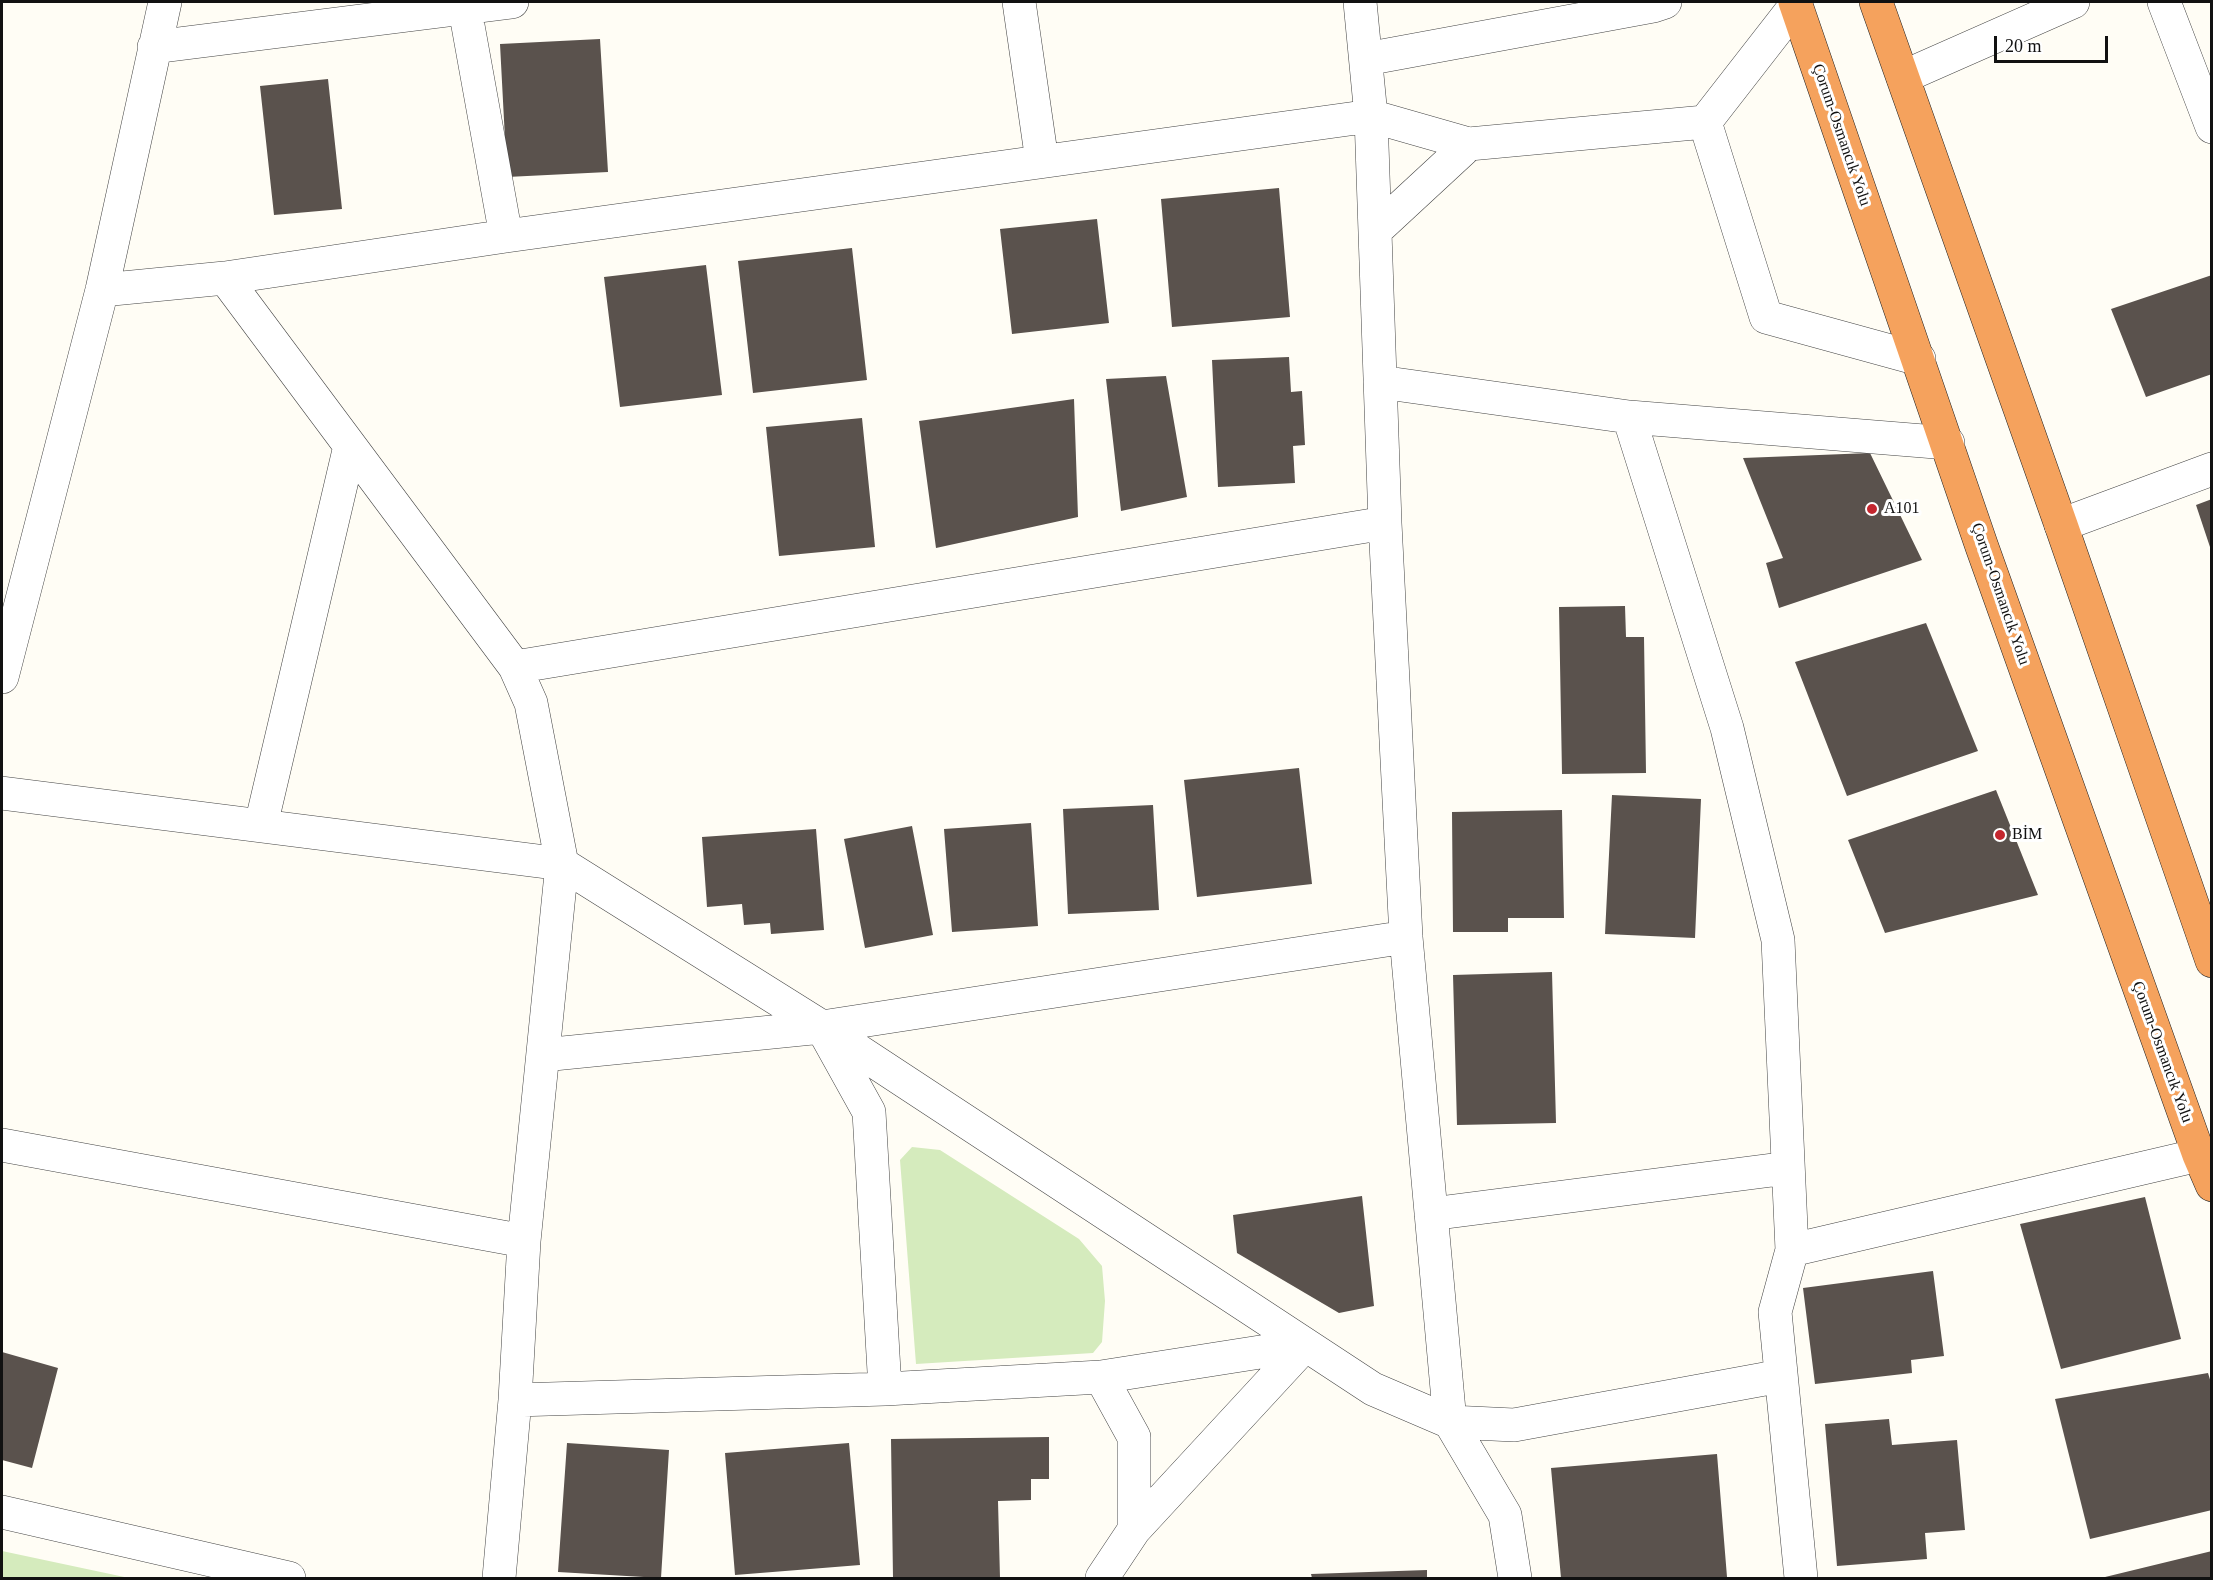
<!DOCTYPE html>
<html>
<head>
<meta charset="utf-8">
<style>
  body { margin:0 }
  #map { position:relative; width:2213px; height:1580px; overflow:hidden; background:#fffdf5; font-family:Georgia,serif }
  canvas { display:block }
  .frame { position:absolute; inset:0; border:3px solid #111; pointer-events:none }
  .scale { position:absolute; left:1994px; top:36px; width:114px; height:27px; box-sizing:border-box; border:3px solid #111; border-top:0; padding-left:8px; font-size:18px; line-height:21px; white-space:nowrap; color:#111; -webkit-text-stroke:4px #fff; paint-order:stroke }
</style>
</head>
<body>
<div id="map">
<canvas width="2213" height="1580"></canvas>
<div class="frame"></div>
<div class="scale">20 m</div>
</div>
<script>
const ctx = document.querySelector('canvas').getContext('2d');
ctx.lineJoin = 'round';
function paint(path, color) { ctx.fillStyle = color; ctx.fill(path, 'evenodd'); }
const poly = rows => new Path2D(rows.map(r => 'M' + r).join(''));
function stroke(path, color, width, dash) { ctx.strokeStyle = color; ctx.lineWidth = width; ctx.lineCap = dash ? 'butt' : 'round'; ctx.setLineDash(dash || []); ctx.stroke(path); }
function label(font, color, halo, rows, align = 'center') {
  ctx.font = font + ' Georgia,serif'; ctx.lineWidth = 6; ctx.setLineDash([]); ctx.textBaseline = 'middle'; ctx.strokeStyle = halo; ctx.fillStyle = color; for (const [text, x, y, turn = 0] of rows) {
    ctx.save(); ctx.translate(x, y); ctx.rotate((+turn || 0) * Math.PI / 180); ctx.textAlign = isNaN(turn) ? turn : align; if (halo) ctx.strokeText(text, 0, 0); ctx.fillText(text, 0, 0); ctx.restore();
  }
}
paint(poly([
  [912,1147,940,1150,1079,1239,1102,1266,1105,1301,1102,1342,1093,1353,916,1364,900,1160],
  [2,1551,129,1578,2,1578]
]), '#d5ebbd');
paint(poly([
  [600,39,608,172,507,177,500,44],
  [328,79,342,209,274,215,260,86],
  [1279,188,1290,317,1172,327,1161,199],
  [1097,219,1109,323,1012,334,1000,229],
  [852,248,867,380,753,393,738,261],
  [706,265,722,395,620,407,604,277],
  [2212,275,2212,374,2146,397,2111,309],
  [1289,357,1291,392,1302,391,1305,445,1293,446,1295,483,1218,487,1212,360],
  [1166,376,1187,497,1121,511,1106,379],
  [1074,399,1078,517,936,548,919,421],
  [862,418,875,547,779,556,766,427],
  [1870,453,1922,560,1779,608,1766,563,1783,558,1743,458],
  [2212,499,2212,550,2211,550,2196,505],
  [1625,606,1626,637,1644,637,1646,773,1562,774,1559,607],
  [1926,623,1978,751,1847,796,1795,662],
  [1299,768,1312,884,1197,897,1184,780],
  [1996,790,2038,895,1885,933,1848,840],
  [1612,795,1701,799,1695,938,1605,934],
  [1153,805,1159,910,1068,914,1063,809],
  [1562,810,1564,918,1508,918,1508,932,1453,932,1452,812],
  [1031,823,1038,926,952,932,944,829],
  [912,826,933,935,865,948,844,839],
  [816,829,824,930,771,934,770,923,744,925,742,904,707,907,702,837],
  [1552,972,1556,1123,1457,1125,1453,975],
  [1362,1196,1374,1306,1339,1313,1237,1253,1233,1215],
  [2145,1197,2181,1339,2061,1369,2020,1224],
  [1933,1271,1944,1356,1911,1360,1912,1373,1815,1384,1803,1288],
  [2,1352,58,1368,32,1468,2,1460],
  [2208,1373,2212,1386,2212,1510,2090,1539,2055,1399],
  [1889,1419,1892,1445,1957,1440,1965,1530,1925,1533,1927,1559,1837,1566,1825,1424],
  [1049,1437,1049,1479,1031,1479,1031,1500,998,1501,1000,1578,893,1578,891,1439],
  [567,1443,669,1450,661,1578,558,1572],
  [849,1443,860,1565,735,1575,725,1453],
  [1717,1454,1727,1577,1561,1578,1551,1468],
  [2212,1551,2212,1578,2101,1578],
  [1427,1570,1427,1578,1312,1578,1311,1574]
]), '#5a524d');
const minor = poly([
  [1019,2,1042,161],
  [1360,2,1371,116,1385,523,1406,937,1450,1422,1505,1515,1515,1578],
  [2164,2,2212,127],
  [1796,5,1705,122,1766,317,1919,359],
  [465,9,506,236],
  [154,47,512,2],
  [1366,59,1653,6,1665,2],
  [1903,77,2073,2],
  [1375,231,1469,144,1705,122],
  [225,278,515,667,531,703,562,864,822,1027,1373,1389,1450,1422,1514,1425,1781,1376],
  [102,290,225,278,506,236,1371,116,1469,144],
  [1380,382,1629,417,1948,443],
  [1629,417,1727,728,1778,940,1792,1250,1775,1312,1801,1578],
  [2061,525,2212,469],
  [515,667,1385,523],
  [2,677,102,290,165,2],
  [2,793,562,864,524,1241,515,1400,499,1578],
  [261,825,350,446],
  [824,1031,869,1112,885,1389],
  [543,1055,822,1027,1406,937],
  [2,1145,524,1241],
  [1431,1214,1788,1168],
  [1792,1250,2199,1155],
  [1101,1377,1134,1437,1134,1530],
  [515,1400,885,1389,1101,1377,1305,1345],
  [2,1512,289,1578],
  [1102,1578,1134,1530,1305,1345]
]);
const highway = poly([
  [1795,2,1982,547,2199,1155,2212,1185],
  [1876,2,2061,525,2212,961]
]);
stroke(minor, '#444', 34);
stroke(highway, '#222', 34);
stroke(minor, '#fff', 33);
stroke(highway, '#f5a25d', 33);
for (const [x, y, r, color] of [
  [1872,509,6,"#c4262e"],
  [2000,835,6,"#c4262e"]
]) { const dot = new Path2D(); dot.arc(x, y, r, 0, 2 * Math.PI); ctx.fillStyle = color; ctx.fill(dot); stroke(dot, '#fff', 2); }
label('16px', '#111', '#fff', [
  ["Çorum-Osmancık Yolu",1841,135,71],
  ["Çorum-Osmancık Yolu",2000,594,71],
  ["Çorum-Osmancık Yolu",2162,1052,70]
]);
label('16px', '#111', '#fff', [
  ["A101",1884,509],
  ["BİM",2012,835]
], 'left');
</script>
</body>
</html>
